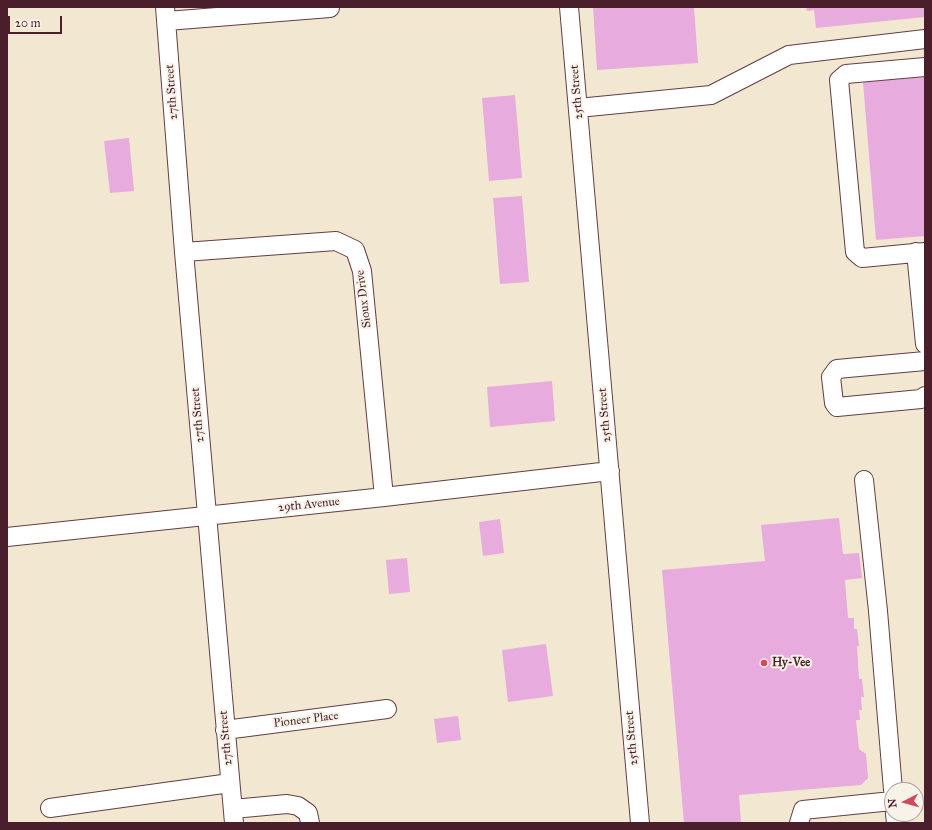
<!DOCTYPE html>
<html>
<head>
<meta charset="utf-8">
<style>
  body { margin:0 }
  #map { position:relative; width:932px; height:830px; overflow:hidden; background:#f2e8d1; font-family:"IM FELL Great Primer",serif }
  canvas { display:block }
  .frame { position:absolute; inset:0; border:8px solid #4a1f2b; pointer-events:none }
  .north { position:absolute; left:884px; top:782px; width:40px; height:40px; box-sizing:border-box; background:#f7f3e8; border:1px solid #b29e9c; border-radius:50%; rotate:264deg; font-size:11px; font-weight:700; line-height:16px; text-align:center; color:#4a1f2b }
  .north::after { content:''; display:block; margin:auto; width:14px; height:18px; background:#d1495b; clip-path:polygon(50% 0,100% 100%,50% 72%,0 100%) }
  .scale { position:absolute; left:8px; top:16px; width:54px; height:18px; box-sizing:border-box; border:2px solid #4a1f2b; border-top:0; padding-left:5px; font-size:12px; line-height:14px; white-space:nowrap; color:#4a1f2b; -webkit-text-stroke:3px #f7f3e8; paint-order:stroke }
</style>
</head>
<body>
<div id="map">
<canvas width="932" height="830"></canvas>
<div class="frame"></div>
<div class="north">N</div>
<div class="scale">20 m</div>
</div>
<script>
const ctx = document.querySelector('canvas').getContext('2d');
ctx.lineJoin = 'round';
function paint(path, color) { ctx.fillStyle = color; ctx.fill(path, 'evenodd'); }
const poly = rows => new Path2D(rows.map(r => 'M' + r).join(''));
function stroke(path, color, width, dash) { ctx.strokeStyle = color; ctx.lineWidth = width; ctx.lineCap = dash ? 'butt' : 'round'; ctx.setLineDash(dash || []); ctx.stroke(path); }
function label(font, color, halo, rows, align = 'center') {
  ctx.font = font + ' "IM FELL Great Primer",serif'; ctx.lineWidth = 4; ctx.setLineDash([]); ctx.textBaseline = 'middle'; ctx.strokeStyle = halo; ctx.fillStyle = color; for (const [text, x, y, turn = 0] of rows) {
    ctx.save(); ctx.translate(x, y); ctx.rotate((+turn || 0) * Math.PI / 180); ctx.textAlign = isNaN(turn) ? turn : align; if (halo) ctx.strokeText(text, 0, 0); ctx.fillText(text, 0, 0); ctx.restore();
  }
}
paint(poly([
  [593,7,694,7,698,63,597,70],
  [806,7,925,7,925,17,816,28,814,10,807,11],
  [925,77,925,236,876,240,863,82],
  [515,95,522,178,489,181,482,98],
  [129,138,134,191,110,193,104,141],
  [522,196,529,282,500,284,493,198],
  [552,381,555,421,490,427,487,387],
  [839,518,843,554,859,553,862,578,845,580,848,618,854,618,854,629,857,629,859,646,857,646,859,679,862,679,864,697,861,697,862,710,859,710,860,720,856,720,859,749,866,754,868,778,861,785,739,795,741,823,684,823,662,570,765,561,761,525],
  [500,519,504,553,483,556,479,522],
  [407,558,410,592,389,594,386,560],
  [546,644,553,696,508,702,502,650],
  [458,716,461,740,437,743,434,719]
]), '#e7abdd');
const minor = poly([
  [165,7,184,252,234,823],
  [569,7,640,823],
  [167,21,330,8],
  [925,67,846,74,839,80,855,252,862,258,925,252],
  [578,108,711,95,789,55,925,39],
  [184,252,336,241,355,250,362,271,384,497],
  [916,252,925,344],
  [925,361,837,369,831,377,834,403,837,407,921,399,925,396],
  [864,480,878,611,893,790],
  [7,537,384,497,610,471],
  [225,730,387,709],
  [50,808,230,783],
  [233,809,287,804,298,806,308,813,310,823],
  [895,814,896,823],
  [799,823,803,810,892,801]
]);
stroke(minor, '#633d44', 20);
stroke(minor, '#fff', 18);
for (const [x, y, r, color] of [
  [764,663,4,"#d1495b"]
]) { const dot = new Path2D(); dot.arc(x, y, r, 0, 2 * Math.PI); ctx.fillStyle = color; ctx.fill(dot); stroke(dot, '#f7f3e8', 1.5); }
label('12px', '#4a1f2b', '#f7f3e8', [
  ["27th Street",172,92,-94],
  ["25th Street",577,92,-95],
  ["Sioux Drive",364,299,-97],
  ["27th Street",198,415,-95],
  ["25th Street",605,415,-95],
  ["29th Avenue",309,505,-6],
  ["Pioneer Place",306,720,-7],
  ["27th Street",226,738,-95],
  ["25th Street",632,738,-95]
]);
label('bold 12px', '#4a1f2b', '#f7f3e8', [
  ["Hy-Vee",772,663]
], 'left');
</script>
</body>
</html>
